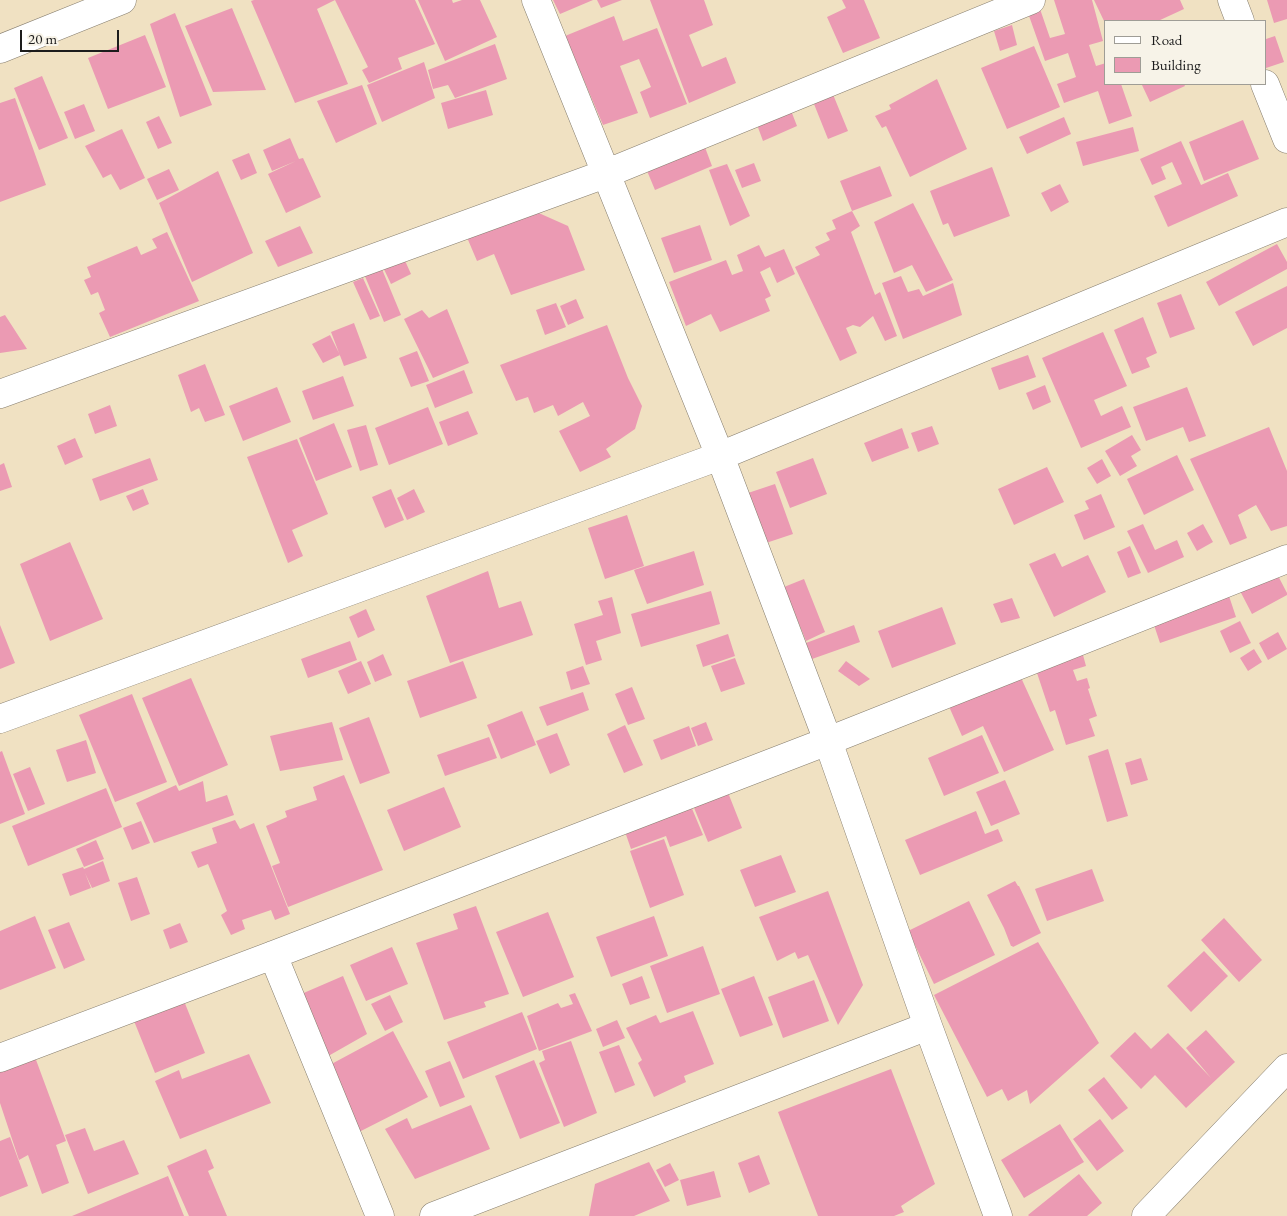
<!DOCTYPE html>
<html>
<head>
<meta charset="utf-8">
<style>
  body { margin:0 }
  #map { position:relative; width:1287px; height:1216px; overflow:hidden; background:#f0e1c2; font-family:"EB Garamond",serif }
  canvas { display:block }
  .legend { position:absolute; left:1104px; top:20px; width:162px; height:65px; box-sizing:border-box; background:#f7f3e8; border:1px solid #9f9d96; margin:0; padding:6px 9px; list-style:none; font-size:15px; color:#1c1c1c }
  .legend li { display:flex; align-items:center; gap:10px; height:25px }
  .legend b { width:25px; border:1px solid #9f9d96 }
  .scale { position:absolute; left:20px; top:30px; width:99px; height:22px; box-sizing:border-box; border:2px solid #1c1c1c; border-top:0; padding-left:6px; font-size:15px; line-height:18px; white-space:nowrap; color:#1c1c1c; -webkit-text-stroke:4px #f7f3e8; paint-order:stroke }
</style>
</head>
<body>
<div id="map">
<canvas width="1287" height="1216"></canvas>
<ul class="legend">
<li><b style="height:6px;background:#fff"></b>Road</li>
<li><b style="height:14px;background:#eb9ab3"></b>Building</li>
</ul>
<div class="scale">20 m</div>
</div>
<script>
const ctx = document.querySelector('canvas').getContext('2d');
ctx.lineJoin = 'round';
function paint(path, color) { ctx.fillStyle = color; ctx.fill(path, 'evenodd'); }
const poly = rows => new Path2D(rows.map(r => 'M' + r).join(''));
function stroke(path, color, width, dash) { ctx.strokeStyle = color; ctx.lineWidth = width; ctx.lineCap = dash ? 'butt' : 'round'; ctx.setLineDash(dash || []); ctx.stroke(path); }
paint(poly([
  [254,0,415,0,435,44,398,58,402,69,369,83,362,70,368,67,335,0,317,9,348,84,295,103,251,1],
  [418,0,452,0,453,3,462,0,480,0,497,37,445,61],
  [553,0,593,0,560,14],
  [597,0,622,0,601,8],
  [650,0,704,0,713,25,689,35,702,67,726,57,736,83,689,103],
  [842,0,864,0,880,38,843,53,827,17,846,8],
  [1054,0,1092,0,1103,41,1089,45,1096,66,1106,63,1106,84,1121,84,1132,116,1109,124,1098,91,1064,103,1057,84,1076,77,1068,53,1045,61,1028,13,1040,9,1050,38,1065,34],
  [1094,0,1180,0,1184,9,1158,21,1104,21],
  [1267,0,1287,0,1287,19,1274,23],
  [232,8,266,90,213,92,185,26],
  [175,13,212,105,180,117,150,24],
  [614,16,623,41,657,28,687,104,650,118,640,92,651,87,639,59,620,66,638,113,603,125,565,36],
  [1012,25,1017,45,1000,51,994,31],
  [145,35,166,87,108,109,88,58],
  [1275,36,1284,62,1266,68,1266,39],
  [495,44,507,79,455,98,448,85,433,89,428,70],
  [1034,46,1060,107,1007,129,981,68],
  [424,62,435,98,382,122,367,85],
  [42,76,68,138,39,150,14,88],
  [937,79,967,149,910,177,886,126,882,128,875,116,891,109,889,105],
  [1144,84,1184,84,1185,86,1150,102,1142,85],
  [362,85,377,124,336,143,317,101],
  [486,90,493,115,448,129,441,103],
  [832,92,848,131,828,139,812,99],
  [15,98,46,185,0,202,0,103],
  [84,104,95,131,75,139,64,112],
  [790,108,797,126,763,141,756,122],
  [159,116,172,143,158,149,146,122],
  [1064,117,1071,134,1027,154,1019,137],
  [1243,120,1259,159,1204,181,1189,142],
  [1133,127,1139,151,1083,166,1076,142],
  [122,129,145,178,120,190,111,174,103,178,85,146],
  [290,138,299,159,303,158,321,197,286,213,268,174,296,161,272,171,263,150],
  [1181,141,1201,185,1228,173,1238,196,1168,227,1154,196,1182,184,1172,162,1161,167,1166,179,1152,185,1140,159],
  [703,142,712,166,655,190,645,166],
  [249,153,257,173,241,180,232,160],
  [754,163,761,181,742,188,735,170],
  [727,164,750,216,730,226,709,170],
  [880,166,892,196,852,211,840,181],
  [992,167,1010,216,954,237,948,223,943,225,930,191],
  [169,169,179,190,157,200,147,179],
  [218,171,253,253,192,282,159,203],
  [1060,184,1069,202,1051,212,1041,193],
  [913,203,953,280,926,292,912,265,894,273,874,222],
  [523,206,568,226,585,270,511,295,494,254,477,261,463,228],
  [852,211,860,226,851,232,875,295,880,292,897,336,885,341,873,316,860,327,853,325,846,328,857,353,840,361,795,267,820,255,815,247,830,240,826,233,836,229,832,220],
  [700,225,712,260,674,273,661,238],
  [300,226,313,253,278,267,265,241],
  [167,232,199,301,110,337,99,313,105,310,98,292,91,295,84,280,91,277,87,267,137,246,141,255,157,248,152,239],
  [1277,244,1287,262,1287,269,1219,306,1206,282],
  [759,245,765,257,784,249,795,274,777,283,770,267,760,272,771,296,765,299,770,311,720,332,711,314,686,326,669,282,726,260,732,275,743,271,737,255],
  [402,254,411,274,391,284,381,263],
  [379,262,401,315,384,322,362,269],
  [901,276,908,292,919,289,923,296,953,283,962,315,903,339,882,283],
  [363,278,380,316,370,320,353,282],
  [1287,286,1287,328,1253,346,1235,312],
  [1181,294,1195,329,1170,338,1157,303],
  [576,299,584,318,568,325,560,306],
  [556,303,566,327,545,335,536,310],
  [447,309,469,363,433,378,404,319,422,310,429,318],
  [5,315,27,349,0,353,0,317],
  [1143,317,1157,353,1146,358,1150,367,1132,374,1114,330],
  [354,323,367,358,344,366,331,332],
  [607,325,628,378,642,406,635,429,606,449,611,457,580,472,559,431,590,416,583,402,558,416,553,405,534,413,528,397,516,401,500,365],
  [1103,332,1127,386,1094,400,1101,416,1122,406,1131,427,1081,448,1042,358],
  [330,335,340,355,323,363,312,344],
  [417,351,429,381,411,387,399,358],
  [1028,355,1036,377,999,390,991,368],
  [205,364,225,415,205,422,199,408,191,412,178,375],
  [464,370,473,393,435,408,426,385],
  [343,376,354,406,313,420,302,391],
  [1045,385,1051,402,1033,410,1026,393],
  [277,387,291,422,243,441,229,406],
  [1187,387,1206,436,1189,442,1183,427,1146,441,1133,407],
  [110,405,117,426,95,434,88,414],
  [428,407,443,444,389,465,375,428],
  [468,411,478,434,448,446,439,422],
  [334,423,352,467,316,481,299,438],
  [366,425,378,465,360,471,347,430],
  [932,426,939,444,918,452,911,433],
  [1269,427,1287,471,1287,526,1271,531,1256,505,1238,515,1247,538,1230,545,1190,459],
  [902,428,909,448,872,462,864,443],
  [1132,435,1141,450,1131,456,1137,466,1120,476,1105,451],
  [75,438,83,457,65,465,57,446],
  [297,439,328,514,292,530,303,556,288,563,247,457],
  [1177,455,1194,490,1144,515,1127,479],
  [150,458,158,480,100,501,92,479],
  [813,458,827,494,790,508,776,472],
  [1102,459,1111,476,1097,484,1087,468],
  [4,463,12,487,0,491,0,465],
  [1047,467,1064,502,1014,525,998,489],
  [775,484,793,534,766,543,748,493],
  [143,489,149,504,133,511,126,496],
  [391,489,404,520,385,528,372,497],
  [414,489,425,512,407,520,397,498],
  [1101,494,1115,527,1084,540,1074,515,1089,509,1085,501],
  [627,515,644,566,605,579,588,528],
  [1143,524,1155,550,1177,540,1184,557,1148,573,1127,531],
  [1203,524,1213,542,1197,551,1187,533],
  [70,542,103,619,50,641,20,564],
  [1130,546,1141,573,1128,578,1117,552],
  [694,551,704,585,647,604,634,570],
  [1055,553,1062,567,1088,555,1106,592,1054,617,1029,564],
  [1274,568,1287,593,1287,595,1252,614,1238,587],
  [488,571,499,608,521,601,533,635,450,663,426,596],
  [804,579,825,632,806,641,784,587],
  [711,591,720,624,641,647,631,614],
  [1228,593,1236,617,1160,643,1152,619],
  [612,597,621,633,596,641,602,660,586,665,574,624,603,615,598,601],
  [1012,598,1020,618,1001,623,993,604],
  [942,607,956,644,892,668,878,631],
  [366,609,375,630,358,638,349,617],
  [1240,621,1251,643,1230,653,1220,631],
  [0,625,15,663,0,669],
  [854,625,860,642,812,659,806,643],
  [1278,632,1287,649,1268,660,1259,643],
  [728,634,735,656,703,667,696,645],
  [350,641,357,660,308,678,301,659],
  [1254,649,1262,662,1248,671,1240,658],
  [383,654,392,675,375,682,367,662],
  [1083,655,1086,666,1073,670,1077,681,1087,678,1090,688,1088,689,1097,716,1089,719,1095,736,1066,745,1055,710,1050,712,1035,667,1070,659],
  [735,658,745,684,721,692,711,666],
  [361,661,371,684,348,694,338,671],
  [463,661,477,698,420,718,407,681],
  [846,661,870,679,859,686,838,671],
  [583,666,590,684,571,690,566,672],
  [1018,671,1054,750,1004,772,983,726,962,736,947,702],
  [191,678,228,765,179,786,142,698],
  [632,687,645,719,628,725,615,694],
  [583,692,589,710,547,726,539,707],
  [132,694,167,782,115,802,79,715],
  [522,711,536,745,501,759,487,725],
  [369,717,390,773,360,784,339,728],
  [332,722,343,760,280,771,270,736],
  [706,722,713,740,698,746,691,728],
  [625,725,643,765,624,773,607,734],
  [689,726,696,746,661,760,653,740],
  [557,733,570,765,550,774,536,741],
  [982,735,999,773,944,796,928,758],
  [489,737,497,758,445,776,437,755],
  [86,740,96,773,67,782,56,750],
  [1108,749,1128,816,1107,822,1088,756],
  [2,751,25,814,0,824,0,752],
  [1141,758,1148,780,1131,785,1125,763],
  [30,767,45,804,28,811,13,774],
  [344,775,383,870,288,907,272,866,280,863,266,826,287,817,285,811,317,800,313,787],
  [1005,780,1020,814,991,826,976,792],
  [203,781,206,802,227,795,234,815,154,843,136,803,176,785,179,791],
  [725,785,742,828,708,842,690,798],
  [444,787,461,827,404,851,387,810],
  [106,788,122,827,28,866,12,826],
  [688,799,703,835,670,847,666,836,631,849,623,826],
  [976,811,985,834,998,829,1003,841,920,875,905,840],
  [235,820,240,829,254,823,290,914,275,920,271,910,242,920,245,929,231,935,221,915,227,911,208,864,198,868,191,852,217,843,212,828],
  [141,821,150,843,132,850,123,828],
  [664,839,684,895,650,908,630,851],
  [96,840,104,859,84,867,76,849],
  [781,855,796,892,755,907,740,870],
  [103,861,110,881,92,888,85,873,91,888,70,896,62,874,83,867,84,869],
  [1092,869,1104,901,1047,921,1035,889],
  [137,877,150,914,131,921,118,883],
  [1015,881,1018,886,1019,886,1041,933,1013,947,1012,946,1011,946,1004,928,987,895],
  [828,891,863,985,838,1025,808,955,798,959,795,952,777,961,759,917],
  [969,901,995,955,934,984,908,931],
  [476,906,509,994,484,1002,486,1007,444,1020,416,943,458,929,453,914],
  [548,912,574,977,523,997,496,932],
  [35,916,56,968,0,990,0,931],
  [654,916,668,956,611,977,596,937],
  [1224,918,1262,960,1239,982,1201,940],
  [69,922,85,960,64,969,48,930],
  [180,923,188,942,170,949,163,930],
  [1038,942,1099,1043,1030,1104,1027,1090,1008,1101,1002,1089,987,1097,934,995],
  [703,946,720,994,667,1013,650,966],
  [392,947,408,984,366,1001,350,965],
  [1204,951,1228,976,1191,1012,1167,986],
  [343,976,367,1034,323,1059,299,995],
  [642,976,650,998,630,1005,622,984],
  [754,976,773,1025,740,1037,721,989],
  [814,980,829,1021,783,1038,768,997],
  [575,993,592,1031,539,1051,527,1016,558,1003,561,1008,573,1004,569,995],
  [390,995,403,1022,385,1031,371,1004],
  [184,1001,205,1053,155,1073,134,1021],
  [693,1011,714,1064,684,1076,686,1082,654,1097,638,1063,642,1060,626,1028,656,1015,660,1023],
  [522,1012,537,1049,463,1079,447,1042],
  [617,1020,625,1038,603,1047,596,1029],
  [1206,1030,1235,1062,1186,1108,1155,1075,1141,1089,1110,1056,1135,1032,1151,1049,1168,1033,1211,1078,1186,1048],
  [393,1031,428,1097,355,1134,324,1068],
  [571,1041,597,1113,564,1127,539,1063,545,1060,542,1051],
  [619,1045,635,1085,615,1093,599,1052],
  [32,1049,66,1141,56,1145,69,1183,42,1194,28,1155,19,1160,0,1103,0,1062],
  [249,1054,271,1103,180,1139,155,1081,179,1070,182,1079],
  [534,1060,560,1123,520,1139,495,1076],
  [450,1061,465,1097,440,1107,425,1071],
  [891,1069,935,1184,901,1206,904,1212,894,1216,818,1216,778,1112],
  [1104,1077,1128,1108,1112,1120,1088,1090],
  [471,1105,490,1149,415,1179,385,1129,407,1118,412,1129],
  [1100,1119,1124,1151,1097,1171,1073,1139],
  [1060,1124,1084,1162,1024,1198,1001,1160],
  [85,1128,94,1151,124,1140,139,1174,88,1194,65,1135],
  [10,1137,28,1186,0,1197,0,1141],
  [206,1149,214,1168,208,1171,227,1216,189,1216,167,1166],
  [759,1155,770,1184,749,1193,738,1163],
  [649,1162,670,1201,634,1216,589,1216,595,1184],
  [670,1163,679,1180,665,1187,656,1170],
  [714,1171,721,1197,687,1206,680,1180],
  [1079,1174,1102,1203,1087,1216,1029,1216,1028,1215],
  [168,1176,184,1216,72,1216]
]), '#eb9ab3');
const minor = poly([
  [536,0,720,456,828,741,928,1026,998,1216],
  [1232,0,1240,21],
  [0,49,122,0],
  [1265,84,1287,139],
  [0,394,605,174,1031,0],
  [0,719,720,456,1287,222],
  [273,955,380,1216],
  [0,1058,273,955,828,741,1287,559],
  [434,1216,928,1026],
  [1146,1216,1287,1068]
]);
stroke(minor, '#867e6f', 29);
stroke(minor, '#fff', 28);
</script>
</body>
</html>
